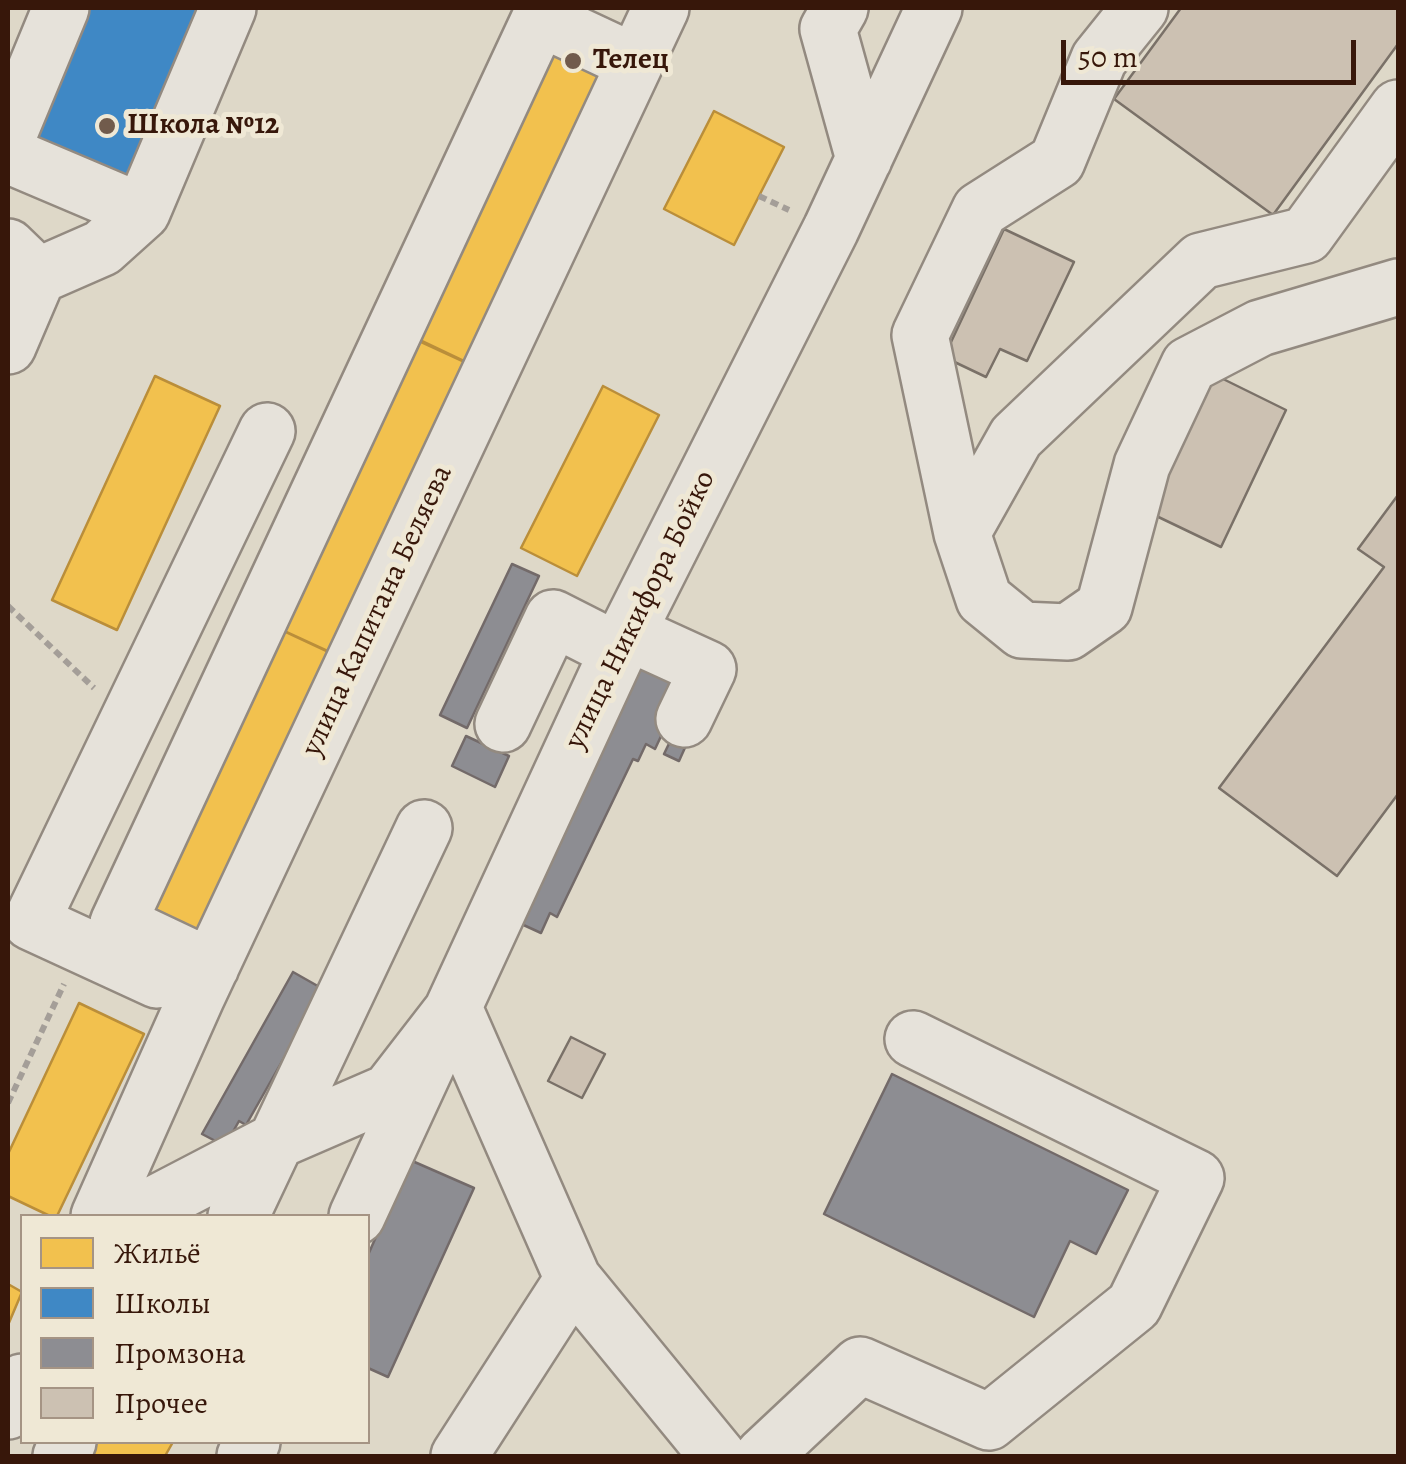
<!DOCTYPE html>
<html>
<head>
<meta charset="utf-8">
<style>
  body { margin:0 }
  #map { position:relative; width:1406px; height:1464px; overflow:hidden; background:#ded8c8; font-family:Alegreya,serif }
  canvas { display:block }
  .frame { position:absolute; inset:0; border:10px solid #37170a; pointer-events:none }
  .legend { position:absolute; left:20px; top:1214px; width:350px; height:230px; box-sizing:border-box; background:#efe8d5; border:2px solid #a59484; margin:0; padding:12px 18px; list-style:none; font-size:30px; color:#37170a }
  .legend li { display:flex; align-items:center; gap:20px; height:50px }
  .legend b { width:50px; border:2px solid #a59484 }
  .scale { position:absolute; left:1061px; top:40px; width:295px; height:45px; box-sizing:border-box; border:5px solid #37170a; border-top:0; padding-left:12px; font-size:30px; line-height:35px; white-space:nowrap; color:#37170a; -webkit-text-stroke:8px #efe8d5; paint-order:stroke }
</style>
</head>
<body>
<div id="map">
<canvas width="1406" height="1464"></canvas>
<div class="frame"></div>
<ul class="legend">
<li><b style="height:28px;background:#f2c14e"></b>Жильё</li>
<li><b style="height:28px;background:#3f88c5"></b>Школы</li>
<li><b style="height:28px;background:#8d8d92"></b>Промзона</li>
<li><b style="height:28px;background:#ccc1b2"></b>Прочее</li>
</ul>
<div class="scale">50 m</div>
</div>
<script>
const ctx = document.querySelector('canvas').getContext('2d');
ctx.lineJoin = 'round';
function paint(path, color) { ctx.fillStyle = color; ctx.fill(path, 'evenodd'); }
const poly = rows => new Path2D(rows.map(r => 'M' + r).join(''));
function stroke(path, color, width, dash) { ctx.strokeStyle = color; ctx.lineWidth = width; ctx.lineCap = dash ? 'butt' : 'round'; ctx.setLineDash(dash || []); ctx.stroke(path); }
function label(font, color, halo, rows, align = 'center') {
  ctx.font = font + ' Alegreya,serif'; ctx.lineWidth = 10; ctx.setLineDash([]); ctx.textBaseline = 'middle'; ctx.strokeStyle = halo; ctx.fillStyle = color; for (const [text, x, y, turn = 0] of rows) {
    ctx.save(); ctx.translate(x, y); ctx.rotate((+turn || 0) * Math.PI / 180); ctx.textAlign = isNaN(turn) ? turn : align; if (halo) ctx.strokeText(text, 0, 0); ctx.fillText(text, 0, 0); ctx.restore();
  }
}
const homes = poly([
  [541,46,604,76,470,364,407,334,541,46],
  [714,111,784,147,734,245,664,209,714,111],
  [406,335,469,364,334,654,271,625,406,335],
  [155,376,220,406,117,630,52,600,155,376],
  [603,386,659,415,577,576,521,548,603,386],
  [271,625,333,654,200,940,137,911,271,625],
  [79,1003,144,1034,57,1216,50,1216,8,1196,8,1154,79,1003],
  [8,1284,22,1292,8,1325,8,1284],
  [88,1442,173,1442,165,1456,80,1456,88,1442]
]);
paint(homes, '#f2c14e');
stroke(homes, '#ba8e3a', 2.5);
const schools = poly([
  [84,8,217,8,137,199,23,151,84,8]
]);
paint(schools, '#3f88c5');
stroke(schools, '#3d668d', 2.5);
const industry = poly([
  [512,564,539,576,467,728,440,715,512,564],
  [641,661,686,683,655,749,646,744,638,761,633,759,557,917,550,913,541,933,517,922,641,661],
  [678,725,692,732,679,761,664,754,678,725],
  [466,736,509,756,495,787,452,766,466,736],
  [293,972,323,989,246,1125,239,1121,225,1146,202,1134,293,972],
  [892,1074,1128,1190,1096,1254,1070,1241,1034,1317,824,1214,892,1074],
  [410,1160,474,1188,388,1377,368,1368,368,1255,410,1160]
]);
paint(industry, '#8d8d92');
stroke(industry, '#736a69', 2.5);
const building = poly([
  [1181,8,1398,8,1398,44,1273,215,1114,99,1181,8],
  [1004,229,1074,262,1027,361,1000,349,986,377,944,357,1004,229],
  [1213,374,1286,410,1221,547,1148,512,1213,374],
  [1398,495,1398,794,1337,876,1219,788,1384,567,1358,549,1398,495],
  [571,1037,605,1054,582,1098,548,1081,571,1037]
]);
paint(building, '#ccc1b2');
stroke(building, '#7a7168', 2.5);
const minor = poly([
  [840,8,828,29,864,159],
  [1140,8,1099,59,1057,161,980,210,920,335,962,533,984,599,1022,630,1068,632,1104,607,1142,465,1189,365,1260,328,1398,287],
  [8,136,61,8],
  [8,141,17,159,142,212],
  [8,247,38,276,8,346],
  [38,276,102,248,142,212,228,8],
  [962,533,1016,437,1201,261,1306,235,1398,108],
  [627,632,708,669,684,719],
  [503,724,553,618,618,651],
  [211,967,118,923,540,18,634,62],
  [157,980,31,922,267,431],
  [99,1216,196,998,661,8],
  [132,1216,276,1141,389,1092,454,1008,573,1279,459,1456],
  [236,1216,243,1211,424,828],
  [357,1216,618,651,831,229,934,8],
  [573,1279,718,1456],
  [8,1411,22,1382],
  [61,1456,68,1442],
  [245,1456,252,1442],
  [763,1456,860,1365,989,1422,1134,1305,1196,1178,913,1039]
]);
stroke(minor, '#938a80', 60);
stroke(poly([
  [759,196,789,210],
  [8,606,94,688],
  [8,1103,64,984]
]), '#a49e98', 6, [8, 5]);
stroke(minor, '#e6e2da', 55);
for (const [x, y, r, color] of [
  [573,61,10,"#715b4c"],
  [107,126,10,"#715b4c"]
]) { const dot = new Path2D(); dot.arc(x, y, r, 0, 2 * Math.PI); ctx.fillStyle = color; ctx.fill(dot); stroke(dot, '#efe8d5', 4); }
label('bold 30px', '#37170a', '#efe8d5', [
  ["Телец",593,61],
  ["Школа №12",127,126]
], 'left');
label('30px', '#37170a', '#efe8d5', [
  ["улица Никифора Бойко",641,610,-64],
  ["улица Капитана Беляева",378,611,-65]
]);
</script>
</body>
</html>
